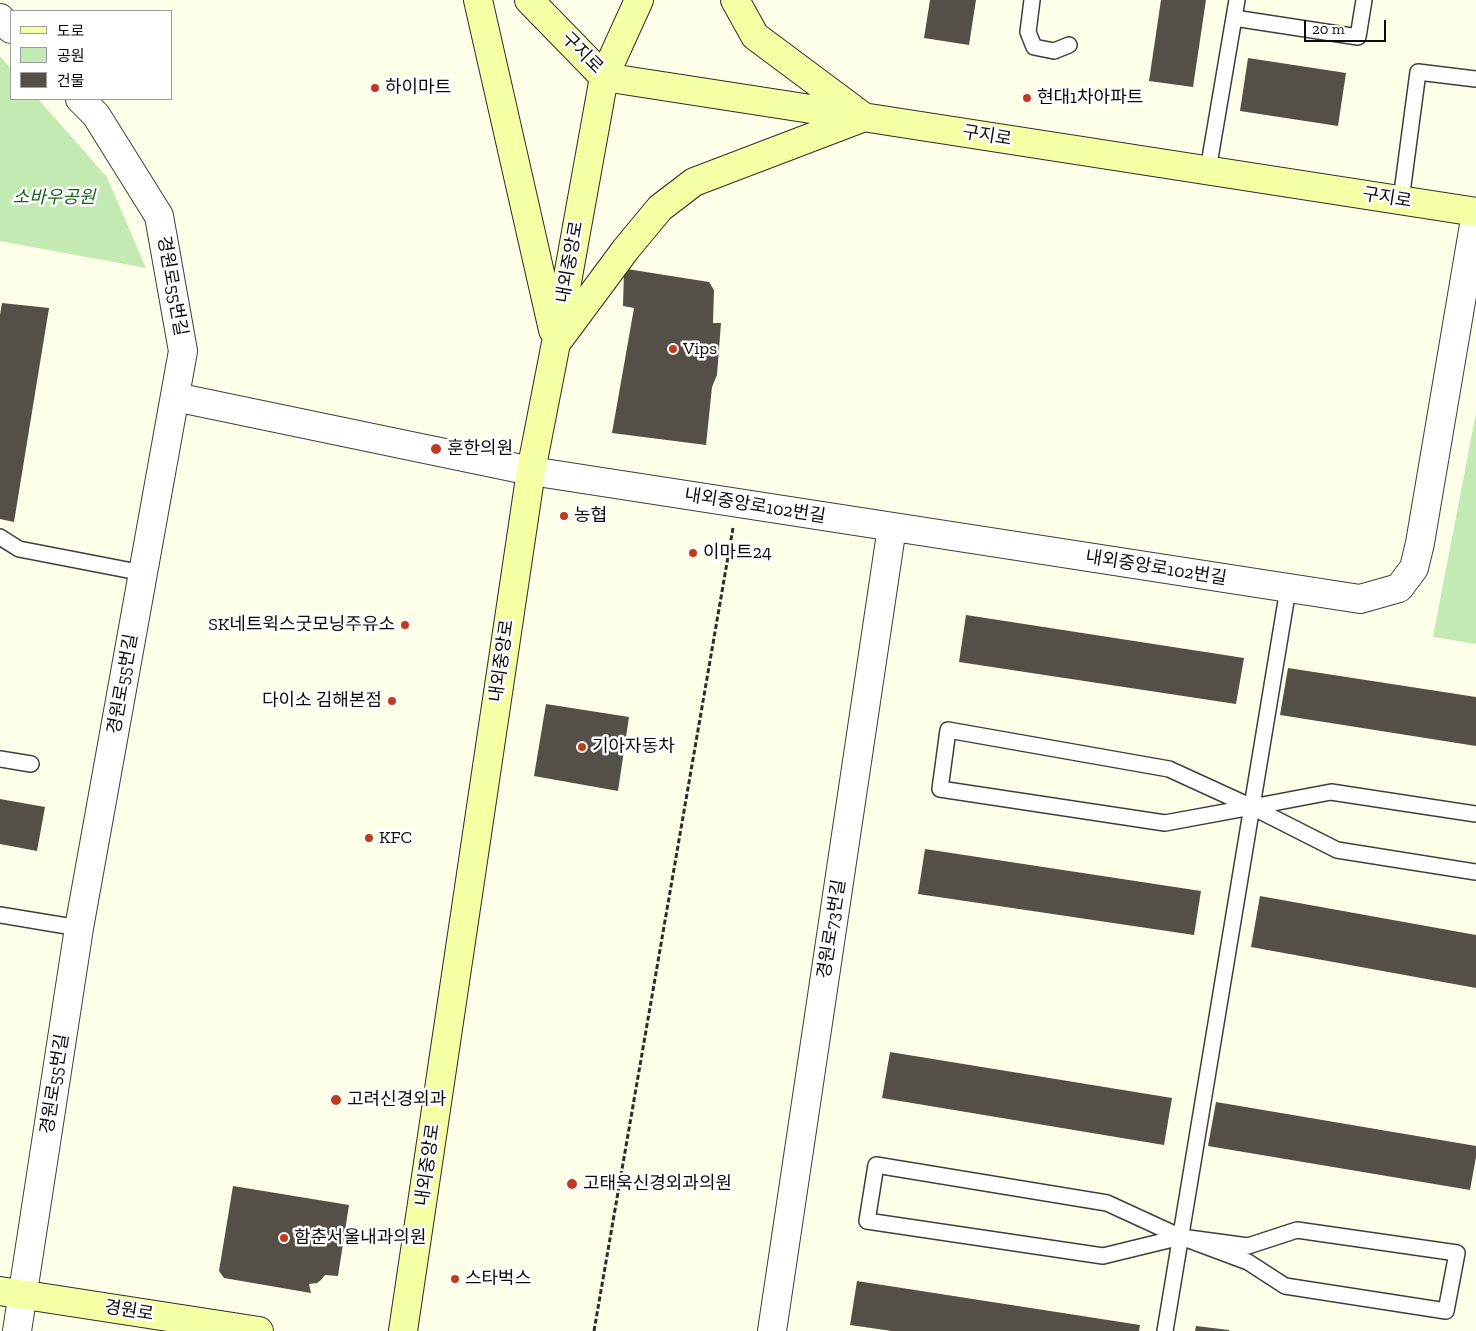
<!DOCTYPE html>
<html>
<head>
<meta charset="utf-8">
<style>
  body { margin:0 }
  #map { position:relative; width:1476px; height:1331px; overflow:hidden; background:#feffe9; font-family:"Zilla Slab","Noto Sans KR",serif }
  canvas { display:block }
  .legend { position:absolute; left:10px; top:10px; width:162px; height:90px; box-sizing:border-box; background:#fff; border:1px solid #9d9d9d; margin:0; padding:6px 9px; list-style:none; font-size:15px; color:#0b0b0b }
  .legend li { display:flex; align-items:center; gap:10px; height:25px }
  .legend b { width:25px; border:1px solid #9d9d9d }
  .scale { position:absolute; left:1304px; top:20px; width:82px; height:22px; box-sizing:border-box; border:2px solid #0b0b0b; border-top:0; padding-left:6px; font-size:15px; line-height:18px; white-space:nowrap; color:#0b0b0b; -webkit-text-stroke:4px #fff; paint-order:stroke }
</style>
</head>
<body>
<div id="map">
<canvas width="1476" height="1331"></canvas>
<ul class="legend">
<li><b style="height:6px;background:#f5ffa4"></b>도로</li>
<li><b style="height:14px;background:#c3eab2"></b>공원</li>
<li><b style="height:14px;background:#544f47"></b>건물</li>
</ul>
<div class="scale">20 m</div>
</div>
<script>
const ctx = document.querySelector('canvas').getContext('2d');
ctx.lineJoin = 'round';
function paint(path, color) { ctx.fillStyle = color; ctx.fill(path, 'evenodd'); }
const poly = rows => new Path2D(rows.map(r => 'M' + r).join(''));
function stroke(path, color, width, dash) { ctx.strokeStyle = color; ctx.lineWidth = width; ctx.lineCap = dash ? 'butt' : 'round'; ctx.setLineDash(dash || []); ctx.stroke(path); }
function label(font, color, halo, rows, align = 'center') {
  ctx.font = font + ' "Zilla Slab","Noto Sans KR",serif'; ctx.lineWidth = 5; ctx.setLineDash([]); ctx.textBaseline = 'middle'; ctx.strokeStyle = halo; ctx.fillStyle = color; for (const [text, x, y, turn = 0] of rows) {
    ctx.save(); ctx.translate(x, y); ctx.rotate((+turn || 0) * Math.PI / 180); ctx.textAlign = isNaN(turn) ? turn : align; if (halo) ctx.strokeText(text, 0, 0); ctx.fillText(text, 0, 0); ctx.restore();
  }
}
paint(poly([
  [0,56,11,69,11,99,38,99,107,177,146,268,0,241],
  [1476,413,1476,644,1433,637]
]), '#c3eab2');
paint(poly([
  [930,0,976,0,969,45,924,38],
  [1161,0,1206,0,1193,87,1149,81],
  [1248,58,1346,73,1338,126,1240,111],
  [627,269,709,282,714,290,713,323,721,323,717,375,712,387,706,445,612,433,634,308,623,306,624,270],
  [2,303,49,308,14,522,0,519,0,315],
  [966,615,1244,658,1236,704,959,662],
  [1288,668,1476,697,1476,746,1280,715],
  [546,704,629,717,618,791,534,776],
  [0,799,45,807,37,851,0,844],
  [925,849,1201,891,1194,935,918,894],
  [1260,896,1476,935,1476,988,1251,947],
  [890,1052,1172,1098,1164,1145,882,1098],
  [1216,1102,1476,1146,1476,1157,1470,1190,1208,1146],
  [233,1186,349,1205,338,1276,325,1275,321,1280,317,1283,309,1284,311,1293,224,1278,219,1271],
  [857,1281,1140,1325,1139,1331,892,1331,850,1325],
  [1196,1326,1229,1330,1229,1331,1195,1331]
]), '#544f47');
const lane = poly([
  [1032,0,1028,32,1034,47,1054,51,1069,45],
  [1234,18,1358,37,1364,0],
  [1208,170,1237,0],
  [1401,200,1418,72,1476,79],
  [0,537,19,549,143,573],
  [0,759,31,764],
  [1476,814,1331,792,1252,807,1165,823,940,789,948,730,1169,769,1252,807,1337,850,1476,872],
  [0,915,79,928],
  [1181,1237,1107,1203,876,1165,867,1221,1103,1256,1181,1237,1248,1246,1297,1230,1457,1253,1446,1311,1285,1286,1248,1262,1181,1237],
  [1165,1331,1288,589]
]);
const street = poly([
  [0,18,11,29],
  [175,397,531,471,1360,599,1399,588,1414,568,1420,543,1476,213],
  [17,1331,79,928,183,351,159,216,96,115,80,99],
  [772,1331,892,527]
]);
const secondary = poly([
  [478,0,553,330],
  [529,0,604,77,1476,212],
  [735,0,755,36,861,115],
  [560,338,626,249,660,208,694,182,862,118],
  [0,1291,259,1331],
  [403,1331,531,471,556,343,604,77,639,0]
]);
stroke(lane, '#3e3e3e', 18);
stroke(street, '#3e3e3e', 30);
stroke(secondary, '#2d2d2d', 30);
stroke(poly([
  [594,1331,733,528]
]), '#2d2d2d', 3, [5, 2.5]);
stroke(lane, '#fff', 15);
stroke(street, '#fff', 28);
stroke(secondary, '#f5ffa4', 28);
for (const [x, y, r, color] of [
  [375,88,5,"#bf3b1f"],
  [1027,98,5,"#bf3b1f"],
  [673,349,5,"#bf3b1f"],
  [436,449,6,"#bf3b1f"],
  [564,516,5,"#bf3b1f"],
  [693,553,5,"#bf3b1f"],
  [405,625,5,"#bf3b1f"],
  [392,701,5,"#bf3b1f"],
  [582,747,5,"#bf3b1f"],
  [369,838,5,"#bf3b1f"],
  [336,1100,6,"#bf3b1f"],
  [572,1184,6,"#bf3b1f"],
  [284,1238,5,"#bf3b1f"],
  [455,1279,5,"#bf3b1f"]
]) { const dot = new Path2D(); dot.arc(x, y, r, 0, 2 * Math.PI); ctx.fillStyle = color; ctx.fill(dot); stroke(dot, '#fff', 2); }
label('18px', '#0b0b0b', '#fff', [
  ["구지로",582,53,45],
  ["구지로",987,136,9],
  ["구지로",1387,198,9],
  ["내외중앙로",570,262,-80],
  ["경원로55번길",172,286,80],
  ["내외중앙로102번길",755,506,9],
  ["내외중앙로102번길",1156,568,9],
  ["내외중앙로",502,661,-82],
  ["경원로55번길",123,684,-80],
  ["경원로73번길",832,929,-81],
  ["경원로55번길",55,1084,-81],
  ["내외중앙로",428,1165,-82],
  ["경원로",129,1311,9]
]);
label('18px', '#0b0b0b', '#fff', [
  ["하이마트",385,88],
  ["현대1차아파트",1037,98],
  ["Vips",683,349],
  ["훈한의원",447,449],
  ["농협",574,516],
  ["이마트24",703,553],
  ["SK네트윅스굿모닝주유소",395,625,"right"],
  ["다이소 김해본점",382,701,"right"],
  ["기아자동차",592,747],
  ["KFC",379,838],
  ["고려신경외과",347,1100],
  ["고태욱신경외과의원",583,1184],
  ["함춘서울내과의원",294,1238],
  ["스타벅스",465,1279]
], 'left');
label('italic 18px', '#1a641b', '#fff', [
  ["소바우공원",54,198]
]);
</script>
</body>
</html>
